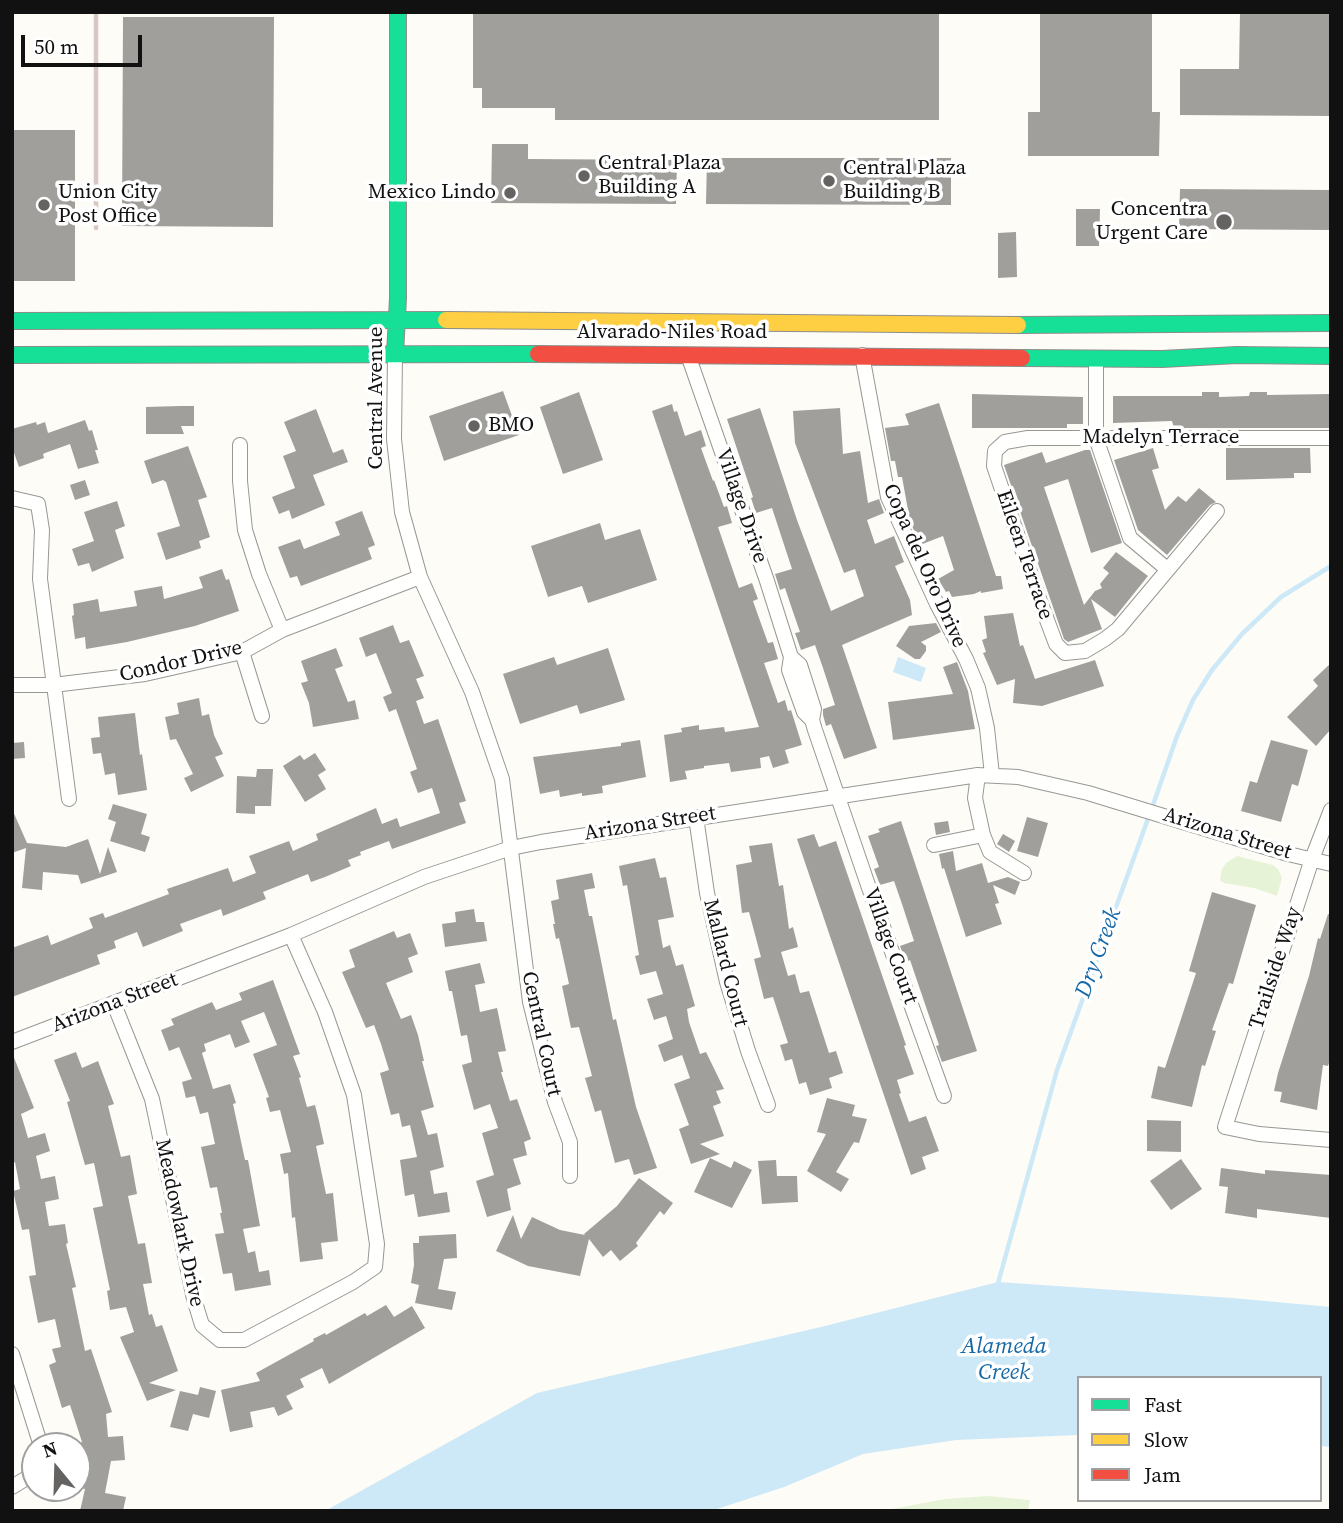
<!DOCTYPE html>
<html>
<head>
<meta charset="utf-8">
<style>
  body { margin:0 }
  #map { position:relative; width:1343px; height:1523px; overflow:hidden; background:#fdfcf7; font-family:"Source Serif 4",serif }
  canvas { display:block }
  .frame { position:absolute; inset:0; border:14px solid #111; pointer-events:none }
  .legend { position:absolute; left:1077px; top:1376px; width:245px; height:126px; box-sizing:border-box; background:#fff; border:2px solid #a0a0a0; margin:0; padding:9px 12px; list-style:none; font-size:21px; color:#111 }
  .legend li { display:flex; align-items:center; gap:14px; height:35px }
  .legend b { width:35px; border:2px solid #a0a0a0 }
  .north { position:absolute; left:21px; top:1432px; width:70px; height:70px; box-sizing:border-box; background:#fff; border:2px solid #a0a0a0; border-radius:50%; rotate:341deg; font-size:19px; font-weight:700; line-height:28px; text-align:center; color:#111 }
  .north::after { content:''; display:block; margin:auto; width:24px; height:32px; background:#646362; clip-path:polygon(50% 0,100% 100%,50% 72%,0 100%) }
  .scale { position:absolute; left:21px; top:35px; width:121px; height:32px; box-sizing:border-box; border:4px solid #111; border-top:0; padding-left:9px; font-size:21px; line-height:24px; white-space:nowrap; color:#111; -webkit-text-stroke:5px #fff; paint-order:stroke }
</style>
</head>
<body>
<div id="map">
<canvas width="1343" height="1523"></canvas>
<div class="frame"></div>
<ul class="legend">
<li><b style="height:9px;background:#16e098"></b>Fast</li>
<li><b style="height:9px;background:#ffcf43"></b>Slow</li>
<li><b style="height:9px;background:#f24e42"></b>Jam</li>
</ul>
<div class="north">N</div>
<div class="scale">50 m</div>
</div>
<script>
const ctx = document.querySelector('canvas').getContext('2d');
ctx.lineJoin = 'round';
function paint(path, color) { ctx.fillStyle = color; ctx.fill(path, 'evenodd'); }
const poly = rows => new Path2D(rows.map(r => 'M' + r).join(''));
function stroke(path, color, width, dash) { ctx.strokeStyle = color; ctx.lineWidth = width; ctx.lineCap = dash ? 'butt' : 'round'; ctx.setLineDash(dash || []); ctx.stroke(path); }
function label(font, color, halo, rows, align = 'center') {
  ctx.font = font + ' "Source Serif 4",serif'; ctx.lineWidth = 7; ctx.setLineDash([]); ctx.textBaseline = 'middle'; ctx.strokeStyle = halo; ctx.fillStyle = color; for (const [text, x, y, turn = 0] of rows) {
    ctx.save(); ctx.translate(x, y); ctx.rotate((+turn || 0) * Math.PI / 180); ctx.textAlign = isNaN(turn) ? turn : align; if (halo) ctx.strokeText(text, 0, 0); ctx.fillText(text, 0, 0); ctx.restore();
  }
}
paint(poly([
  [1237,856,1273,865,1278,869,1282,878,1277,896,1254,888,1224,883,1220,880,1222,869,1226,863],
  [988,1496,1030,1500,1028,1511,881,1511,945,1499]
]), '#e7f3d7');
paint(poly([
  [898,657,926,668,921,682,893,672],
  [998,1282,1232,1298,1331,1307,1331,1447,1320,1446,1320,1378,1079,1378,1079,1435,956,1440,863,1454,784,1487,711,1511,325,1511,537,1393,825,1326]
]), '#cde8f7');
stroke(poly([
  [1152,808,1177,736,1193,700,1212,670,1242,634,1281,597,1331,566],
  [997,1287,1057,1070,1149,816]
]), '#cde8f7', 4.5);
paint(poly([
  [473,12,939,12,939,120,555,120,555,108,482,108,482,88,473,88],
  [1040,12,1152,12,1152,112,1160,112,1159,156,1028,156,1028,112,1040,112],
  [1240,12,1329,12,1331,116,1180,115,1180,69,1239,69],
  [123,17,274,17,273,227,122,226],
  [12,130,75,130,75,281,12,281],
  [492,144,528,144,528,159,677,160,676,204,491,203],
  [707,158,951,158,951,205,706,204],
  [1180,189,1331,190,1331,230,1179,229],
  [1076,209,1100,209,1099,246,1076,246],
  [1016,232,1017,277,998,278,998,233],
  [503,391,519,435,444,461,429,416],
  [579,392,603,460,563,474,540,407],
  [1202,392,1219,392,1219,397,1249,396,1250,392,1267,392,1267,395,1331,394,1331,428,1174,428,1172,421,1113,423,1113,396,1202,396],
  [972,394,1083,397,1083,424,1067,424,1067,428,972,428],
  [939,403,996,576,1001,576,1003,589,981,593,981,591,974,594,952,597,949,591,946,592,938,579,954,570,943,536,920,545,910,521,902,477,898,477,895,461,891,461,885,428,909,425,905,414],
  [672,404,674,412,677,411,685,436,701,430,706,446,701,448,713,481,714,480,724,507,727,506,732,523,718,527,739,588,752,583,758,599,753,601,759,618,768,643,773,642,778,659,764,663,778,703,785,700,788,711,791,710,802,745,785,750,789,763,773,768,769,756,760,758,761,768,731,772,729,763,704,766,704,768,685,771,687,779,670,782,664,735,682,732,681,728,699,725,699,730,724,727,725,732,759,727,652,411],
  [180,406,194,406,194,426,181,426,184,434,146,434,146,407],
  [760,408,797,520,831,611,864,596,855,569,844,573,795,443,793,411,840,408,843,454,860,451,868,503,879,499,884,513,867,520,875,544,894,536,904,562,895,566,910,600,912,615,842,645,877,748,844,759,831,724,826,726,823,715,823,709,835,705,823,668,815,645,801,650,795,633,800,632,791,606,785,588,780,590,775,574,792,569,772,508,756,513,751,498,753,497,727,419],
  [316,409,333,453,343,449,348,462,313,475,325,505,292,519,289,510,279,514,272,497,295,488,283,456,296,451,284,422],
  [85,420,89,431,92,430,98,450,95,450,99,463,78,469,70,444,45,453,43,454,44,458,19,467,12,447,12,429,36,422,37,425,45,422,48,433],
  [188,446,207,497,198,500,210,537,199,541,201,548,166,560,157,533,180,526,166,482,163,480,152,484,144,461],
  [1153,448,1159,468,1152,470,1165,510,1178,496,1186,502,1199,488,1216,502,1210,505,1167,555,1138,530,1114,460],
  [1226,448,1310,448,1311,473,1294,473,1294,478,1226,480],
  [1085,450,1090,450,1122,543,1091,553,1068,479,1044,487,1084,605,1095,591,1102,588,1100,584,1109,573,1103,568,1116,552,1148,576,1115,617,1091,599,1102,629,1068,642,1064,639,1053,607,1004,465,1042,452,1046,463],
  [85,480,90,495,75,500,70,485],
  [117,501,125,526,115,530,124,558,92,572,89,563,78,566,72,549,94,541,84,512],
  [362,511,375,545,368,548,372,559,301,586,297,576,290,578,278,547,300,539,304,549,340,535,335,522],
  [600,523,605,540,640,529,657,580,588,603,582,586,548,597,531,546],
  [222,569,226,580,229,579,239,611,195,626,127,642,86,649,85,637,75,639,72,616,74,615,73,604,98,599,100,612,137,606,134,591,162,586,164,599,203,588,199,577],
  [1013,613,1020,646,1023,645,1035,679,1095,660,1104,686,1042,706,1013,703,1015,679,997,685,983,653,986,652,982,640,987,638,984,616],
  [936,623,941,632,921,642,926,646,926,651,920,659,915,659,896,646,909,626],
  [393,625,400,643,409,640,424,676,416,679,424,698,416,701,424,724,438,719,466,801,459,803,466,823,392,849,389,841,360,852,361,855,348,860,351,866,325,877,311,882,308,874,263,892,266,899,223,916,221,909,180,924,183,931,143,947,137,932,114,941,116,948,97,955,100,964,12,997,12,948,48,935,51,945,93,928,89,918,103,913,105,918,169,894,167,889,228,868,233,882,256,873,249,856,289,841,293,851,318,840,316,834,376,808,382,824,397,818,400,827,440,813,432,788,418,793,410,772,417,769,396,709,389,712,383,697,392,693,376,653,366,657,359,638],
  [336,648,343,666,335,669,348,702,355,700,359,719,313,727,309,703,301,683,308,681,301,661],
  [608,648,625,700,580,714,577,705,520,724,503,674,554,657,557,665],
  [957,662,968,691,975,729,893,740,888,702,953,694,943,667],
  [1331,663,1331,729,1316,746,1287,717,1318,686,1313,680],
  [199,698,202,716,209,714,214,735,223,754,215,757,224,776,191,792,184,778,193,774,176,739,170,740,165,717,179,714,177,703],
  [135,713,140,755,142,754,147,790,118,795,115,773,105,775,101,753,93,754,91,738,100,737,98,717],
  [640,740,646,777,602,786,603,793,582,796,582,793,560,797,559,790,540,794,533,757,621,746,621,743],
  [1271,740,1308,750,1298,786,1292,784,1281,822,1241,811,1250,781,1257,783],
  [24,742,25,758,12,759,12,743],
  [315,753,326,770,318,775,326,789,305,802,283,766,300,755,304,760],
  [257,769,273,769,271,806,255,806,255,814,236,813,237,776,256,777],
  [113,804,147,814,141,834,150,837,145,852,110,841,116,822,108,819],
  [12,809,27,843,66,847,88,839,100,874,108,847,117,872,81,884,78,875,43,872,42,890,22,888,26,848,12,853],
  [1027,817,1048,823,1038,857,1017,851],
  [901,821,977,1051,942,1062,936,1046,939,1045,910,960,906,962,900,946,914,941,902,904,894,881,880,885,874,869,879,867,868,836,880,832,878,829],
  [948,821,950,832,936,835,934,823],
  [814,834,819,847,836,841,906,1045,904,1046,914,1074,897,1080,901,1093,899,1094,909,1122,926,1116,939,1151,922,1157,926,1169,911,1175,797,839],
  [1003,834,1015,841,1009,852,997,844],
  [772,843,779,886,783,885,789,929,793,927,798,947,781,952,788,976,795,974,800,993,809,991,829,1053,836,1051,843,1073,829,1078,832,1088,810,1095,806,1082,799,1084,792,1059,785,1061,780,1045,788,1043,773,997,764,999,754,959,761,957,749,912,742,913,736,865,752,862,749,846],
  [953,851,956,871,982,863,988,883,1008,877,1020,882,1015,895,993,885,999,903,995,904,1002,924,966,937,944,868,942,869,939,854],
  [655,858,660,878,666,877,674,917,658,920,663,948,670,945,676,966,683,964,695,1006,687,1009,689,1022,700,1054,706,1052,724,1089,716,1091,721,1103,713,1106,724,1136,700,1144,720,1154,691,1164,679,1129,689,1125,674,1084,690,1078,682,1055,664,1062,658,1045,673,1039,666,1016,654,1020,647,999,663,994,656,971,640,975,635,956,639,955,627,885,623,886,619,866],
  [592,873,595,888,584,890,589,916,592,916,613,1020,616,1019,636,1107,657,1168,634,1175,629,1159,615,1163,601,1110,595,1112,585,1078,592,1076,579,1027,571,1028,562,986,569,984,559,938,556,939,553,924,555,924,551,901,559,899,556,880],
  [1212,892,1256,905,1233,984,1229,983,1212,1030,1216,1031,1205,1066,1202,1065,1192,1107,1151,1098,1158,1066,1165,1068,1196,973,1189,971],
  [474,909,476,922,484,922,487,941,445,947,442,924,456,922,455,912],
  [1328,914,1331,915,1331,1057,1328,1066,1323,1065,1317,1110,1280,1102,1282,1092,1274,1091,1278,1073,1309,976,1318,938,1320,939],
  [394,931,397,938,410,933,418,954,408,958,413,972,386,983,401,1019,411,1015,418,1035,424,1061,422,1061,434,1107,421,1111,428,1135,437,1133,444,1167,430,1171,434,1194,447,1192,450,1212,418,1217,414,1194,405,1196,400,1160,417,1157,410,1125,402,1127,399,1113,391,1115,380,1073,389,1070,381,1044,374,1025,366,1028,342,972,355,967,349,950],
  [480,963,485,983,475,985,480,1012,497,1008,506,1051,498,1052,503,1072,501,1072,510,1101,517,1099,531,1139,524,1142,527,1155,513,1159,521,1184,507,1189,511,1210,487,1217,476,1181,494,1175,482,1133,498,1128,490,1104,474,1110,462,1065,472,1062,467,1035,461,1036,452,991,449,991,445,971],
  [273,980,300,1054,293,1056,301,1077,299,1078,307,1107,315,1105,319,1121,324,1144,316,1146,326,1194,333,1193,338,1241,321,1243,323,1259,300,1262,295,1217,292,1218,288,1173,284,1174,280,1154,291,1152,280,1110,270,1112,266,1098,269,1097,253,1054,277,1045,264,1012,241,1021,250,1042,235,1048,230,1034,204,1044,206,1051,202,1053,213,1089,230,1084,236,1103,233,1104,245,1160,248,1160,260,1226,243,1229,248,1253,255,1251,259,1272,269,1270,271,1285,235,1291,232,1273,223,1274,215,1234,224,1233,220,1213,222,1213,217,1187,210,1188,201,1147,215,1144,208,1112,200,1114,195,1096,186,1098,182,1082,192,1079,179,1047,169,1051,161,1030,174,1025,171,1019,212,1002,216,1010,242,1000,239,993],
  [76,1052,82,1068,98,1061,114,1104,108,1106,121,1157,130,1155,137,1194,128,1196,138,1244,145,1243,148,1260,152,1283,143,1284,149,1315,152,1314,156,1327,162,1325,178,1371,149,1383,176,1390,147,1401,120,1337,134,1332,126,1307,110,1310,107,1291,110,1290,93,1208,103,1206,94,1163,85,1165,67,1102,70,1101,54,1060],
  [13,1055,34,1108,21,1114,28,1138,45,1133,50,1151,36,1156,41,1179,55,1176,59,1199,45,1202,49,1226,65,1224,68,1243,66,1244,76,1287,72,1288,85,1351,91,1349,112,1412,106,1414,108,1437,123,1436,125,1460,111,1461,105,1493,126,1497,123,1511,80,1511,85,1489,77,1487,81,1466,79,1443,82,1442,70,1405,62,1408,49,1365,56,1362,52,1349,61,1347,55,1319,38,1323,29,1276,36,1275,29,1229,22,1230,13,1191,20,1189,15,1162,12,1163],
  [827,1098,855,1105,852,1116,867,1119,859,1143,854,1142,836,1172,849,1179,841,1192,807,1171,826,1134,817,1132],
  [1147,1120,1181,1121,1181,1152,1147,1151],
  [710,1158,731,1168,734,1161,752,1170,732,1208,694,1192],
  [1181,1159,1202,1189,1171,1210,1150,1181],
  [776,1160,777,1176,797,1176,798,1202,762,1204,758,1161],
  [1221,1168,1265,1174,1265,1170,1331,1175,1331,1218,1257,1209,1257,1218,1225,1213,1228,1187,1219,1186],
  [639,1178,673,1203,664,1215,660,1211,636,1243,638,1246,620,1261,611,1250,603,1257,589,1239,580,1276,528,1266,496,1251,513,1215,521,1239,532,1217,560,1230,585,1235,584,1234,617,1206],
  [456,1234,457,1258,444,1259,438,1289,456,1292,452,1310,415,1303,419,1285,411,1283,414,1265,413,1243,419,1243,419,1236],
  [386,1305,394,1317,412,1306,425,1328,329,1384,322,1368,300,1379,304,1387,286,1396,293,1409,278,1416,274,1407,250,1412,253,1427,230,1432,221,1390,260,1381,256,1373,314,1341,313,1339,325,1333,326,1335,365,1313,367,1316],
  [200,1387,216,1391,209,1418,193,1414,188,1431,170,1427,180,1391,198,1395]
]), '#a19f9c');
const street = poly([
  [395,354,394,439,402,512,420,577,472,692,502,779,530,1002,555,1102,570,1142,570,1176],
  [688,355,767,581,791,657,789,670,804,712,812,720,815,730,868,885,944,1096],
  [862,355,888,497,937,604,966,659,978,688,987,728,992,775],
  [1096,358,1096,438,1130,538,1167,569],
  [240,445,240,481,245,530,259,574,282,630],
  [12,498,38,504,42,530,40,579,69,799],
  [1217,511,1118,629,1105,639,1085,651,1065,653,1056,644,1038,596,994,466,995,451,1005,442,1028,438,1331,438],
  [242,652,262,716],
  [791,657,800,665,814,709,812,720],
  [12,685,53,685,145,674,242,652,282,630,420,577],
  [978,775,975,798,983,835,990,852,1024,873],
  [1331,810,1312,859,1225,1127,1259,1134,1331,1140],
  [696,817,707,893,727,982,748,1051,768,1105],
  [934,845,983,835],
  [114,1004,152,1099,194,1299,202,1325,220,1340,244,1340,353,1282,375,1267,377,1244,354,1095,325,1012,291,935],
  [12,1042,291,935,424,877,511,848,541,842,978,775,1018,777,1088,793,1288,854,1331,864],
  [12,1354,41,1446],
  [12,1487,35,1473]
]);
const fast = poly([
  [12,321,446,320],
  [1018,325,1331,323],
  [395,354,398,298,398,12],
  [12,355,538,354],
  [1022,358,1162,359,1237,355,1331,356]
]);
const slow = poly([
  [446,320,1018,325]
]);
const jam = poly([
  [538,354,1022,358]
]);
stroke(street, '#979795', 16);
stroke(fast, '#8e8d8b', 18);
stroke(slow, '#8e8d8b', 18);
stroke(jam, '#8e8d8b', 18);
stroke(street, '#fffffe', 14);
stroke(fast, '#16e098', 16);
stroke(slow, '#ffcf43', 16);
stroke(jam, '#f24e42', 16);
stroke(poly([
  [96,228,96,12]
]), '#d9c6c7', 4.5);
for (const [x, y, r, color] of [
  [584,176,7,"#646362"],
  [829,181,7,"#646362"],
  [510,193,7,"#646362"],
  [44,205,7,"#646362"],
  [1224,222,9,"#646362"],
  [474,426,7,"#646362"]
]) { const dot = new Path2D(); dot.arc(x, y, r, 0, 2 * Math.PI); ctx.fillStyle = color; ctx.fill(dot); stroke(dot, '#fff', 2.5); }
label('21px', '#111', '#fff', [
  ["Central Plaza",598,164],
  ["Building A",598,188],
  ["Central Plaza",843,169],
  ["Building B",843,193],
  ["Union City",58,193],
  ["Post Office",58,217],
  ["Mexico Lindo",496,193,"right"],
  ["Concentra",1208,210,"right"],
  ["Urgent Care",1208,234,"right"],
  ["BMO",488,426]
], 'left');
label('21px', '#111', '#fff', [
  ["Alvarado-Niles Road",672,333],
  ["Central Avenue",377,398,-90],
  ["Madelyn Terrace",1161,438],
  ["Village Drive",741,506,71],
  ["Eileen Terrace",1024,555,71],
  ["Copa del Oro Drive",924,566,66],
  ["Condor Drive",181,662,-13],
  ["Arizona Street",650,824,-9],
  ["Arizona Street",1227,834,17],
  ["Village Court",890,946,70],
  ["Mallard Court",725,963,76],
  ["Trailside Way",1276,968,-72],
  ["Arizona Street",115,1003,-21],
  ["Central Court",541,1034,78],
  ["Meadowlark Drive",179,1223,78]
]);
label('italic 23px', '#1768a6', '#fff', [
  ["Dry Creek",1099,953,-70],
  ["Alameda",1004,1347],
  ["Creek",1004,1373]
]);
</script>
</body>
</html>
